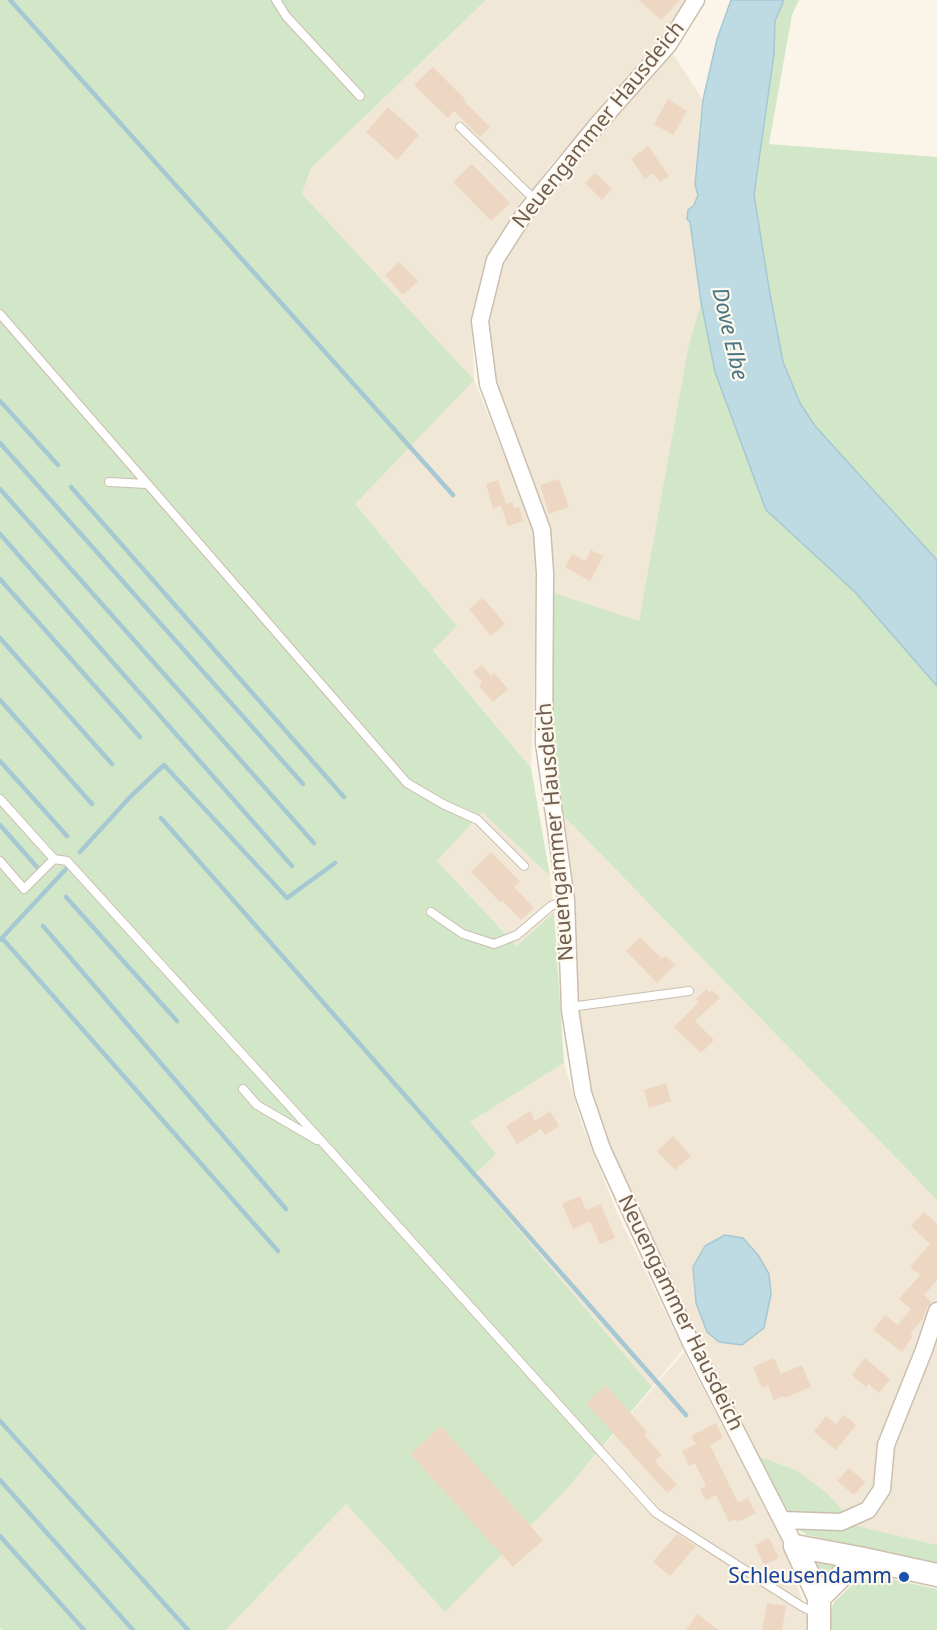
<!DOCTYPE html>
<html>
<head>
<meta charset="utf-8">
<style>
  body { margin:0 }
  canvas { display:block; background:#faf5e8 }
</style>
</head>
<body>
<canvas width="937" height="1630"></canvas>
<script>
const ctx = document.querySelector('canvas').getContext('2d');
ctx.lineJoin = 'round';
function paint(path, color) { ctx.fillStyle = color; ctx.fill(path, 'evenodd'); }
const poly = rows => new Path2D(rows.map(r => 'M' + r).join(''));
function stroke(path, color, width, dash) { ctx.strokeStyle = color; ctx.lineWidth = width; ctx.lineCap = dash ? 'butt' : 'round'; ctx.setLineDash(dash || []); ctx.stroke(path); }
function label(font, color, halo, rows, align = 'center') {
  ctx.font = font + ' "Noto Sans",sans-serif'; ctx.lineWidth = 4.5; ctx.setLineDash([]); ctx.textBaseline = 'middle'; ctx.strokeStyle = halo; ctx.fillStyle = color; for (const [text, x, y, turn = 0] of rows) {
    ctx.save(); ctx.translate(x, y); ctx.rotate((+turn || 0) * Math.PI / 180); ctx.textAlign = isNaN(turn) ? turn : align; if (halo) ctx.strokeText(text, 0, 0); ctx.fillText(text, 0, 0); ctx.restore();
  }
}
paint(poly([
  [486,0,687,0,665,39,549,167,505,230,482,276,472,324,474,380,531,522,535,537,536,638,531,768,433,649,457,626,355,504,302,194,311,168],
  [671,51,703,100,699,129,697,189,698,195,697,201,691,208,690,222,701,302,688,348,639,622,551,592,495,386,487,316,502,262,532,215,606,122],
  [482,811,550,876,554,912,517,946,437,861],
  [561,813,937,1200,937,1545,857,1526,827,1493,796,1470,758,1456,735,1409,678,1304,623,1185,584,1070],
  [564,1063,582,1125,618,1215,683,1349,652,1387,473,1176,470,1122],
  [684,1352,787,1550,808,1620,807,1630,226,1630,346,1504,445,1612,565,1491]
]), '#f1e7d7');
paint(poly([
  [0,0,486,0,311,168,302,194,474,380,355,504,457,626,433,650,531,768,550,876,482,812,437,861,517,946,554,912,564,1063,470,1122,496,1154,473,1176,652,1387,565,1491,445,1612,346,1504,226,1630,2,1630,0,1628],
  [784,0,799,0,792,15,769,144,937,157,937,560,815,426,800,403,783,362,770,294,754,195,774,54,775,21],
  [701,302,715,372,766,510,855,592,937,686,937,1200,561,813,553,742,551,592,639,621,688,348],
  [758,1456,796,1470,827,1493,857,1526,937,1545,937,1564,807,1535,793,1526],
  [814,1560,834,1561,836,1569,828,1579,820,1579,812,1567],
  [870,1577,882,1577,937,1589,937,1630,826,1630,827,1617,835,1601,851,1586]
]), '#d2e7c8');
const water = poly([
  [731,0,784,0,775,21,774,54,754,195,770,294,783,362,800,403,815,426,937,560,937,686,855,592,766,510,715,372,701,302,690,222,687,219,688,210,694,205,698,195,695,185,703,100,717,39,731,0],
  [725,1235,743,1238,758,1255,769,1274,771,1294,764,1328,742,1345,719,1342,707,1332,696,1303,693,1267,705,1246,725,1235]
]);
paint(water, '#bedae2');
stroke(water, '#a6c8d3', 1.5);
stroke(poly([
  [10,0,453,495],
  [0,401,58,465],
  [0,443,303,784],
  [71,487,344,797],
  [0,489,314,843],
  [0,534,292,866],
  [0,579,140,737],
  [0,638,112,764],
  [0,700,92,804],
  [0,761,67,836],
  [161,818,686,1415],
  [0,825,37,867],
  [80,852,131,796,164,765,287,898,335,863],
  [66,897,177,1021],
  [43,926,286,1209],
  [2,938,278,1251],
  [0,940,66,869],
  [0,1421,188,1630],
  [0,1480,133,1630],
  [0,1536,84,1630]
]), '#a6c8d3', 4.5);
paint(poly([
  [639,0,680,0,661,20],
  [433,67,466,100,464,101,490,127,480,137,454,111,448,118,414,85],
  [668,99,687,111,673,135,654,124],
  [388,107,419,135,397,160,366,132],
  [648,146,669,176,660,182,653,173,645,179,631,159],
  [472,164,510,203,491,221,453,182],
  [595,173,612,189,602,200,585,183],
  [399,262,418,281,403,295,385,275],
  [559,479,569,507,549,514,540,485],
  [498,480,506,504,512,502,514,508,519,507,523,521,508,526,501,506,493,509,486,484],
  [591,550,603,556,590,581,565,567,572,554,585,561],
  [483,598,505,624,491,636,469,609],
  [482,665,491,676,494,673,508,689,493,702,479,686,482,682,473,672],
  [491,852,520,882,514,887,534,908,521,920,502,900,500,902,471,872],
  [640,937,662,959,666,956,675,965,657,983,626,951],
  [706,989,709,993,712,990,720,998,695,1021,714,1040,701,1053,674,1027,699,1002,696,999],
  [666,1083,671,1101,649,1108,644,1090],
  [530,1111,535,1121,550,1111,559,1126,545,1135,541,1129,517,1144,506,1126],
  [673,1136,691,1156,675,1170,657,1151],
  [580,1196,586,1210,601,1204,615,1238,600,1244,590,1221,573,1229,562,1204],
  [924,1212,937,1224,937,1280,924,1295,932,1302,927,1307,923,1319,910,1334,913,1336,902,1352,873,1330,885,1315,898,1325,911,1309,899,1299,920,1275,910,1267,930,1244,911,1226],
  [774,1358,781,1374,802,1365,811,1387,785,1398,784,1396,774,1400,768,1385,762,1388,753,1367],
  [865,1358,890,1379,879,1393,869,1384,866,1387,852,1375],
  [606,1385,647,1432,644,1435,662,1455,655,1461,677,1485,667,1493,586,1403],
  [844,1415,856,1425,836,1450,814,1432,826,1416,836,1424],
  [716,1423,723,1438,710,1445,738,1503,748,1498,756,1513,738,1522,736,1519,729,1522,716,1495,706,1500,700,1489,706,1486,695,1463,689,1466,682,1451,696,1444,691,1436],
  [441,1426,543,1540,513,1567,410,1454],
  [849,1468,865,1482,854,1495,837,1481],
  [677,1534,696,1546,670,1576,653,1562],
  [769,1538,779,1558,764,1565,755,1545],
  [767,1603,786,1606,782,1630,762,1630],
  [697,1614,719,1630,686,1630]
]), '#edd7c3');
const lane = poly([
  [276,0,286,16,360,96],
  [460,127,535,200],
  [0,314,407,783,443,804,478,820,524,866],
  [109,482,147,484],
  [0,799,54,859,67,861,325,1145,656,1513,801,1606,807,1609,819,1612],
  [0,861,24,889,54,859],
  [431,912,463,934,494,944,517,935,551,906,566,900],
  [570,1007,689,991],
  [243,1089,257,1105,317,1140]
]);
const street = poly([
  [696,0,668,45,598,124,525,213,495,260,480,321,488,384,542,530,545,573,544,743,566,900,570,1010,583,1093,602,1149,691,1343,795,1546],
  [782,1520,841,1522,868,1510,882,1489,886,1445,924,1350,937,1311]
]);
const secondary = poly([
  [795,1546,859,1558,937,1575],
  [795,1546,819,1598,819,1630],
  [819,1598,859,1558]
]);
stroke(lane, '#cbbeaf', 10);
stroke(street, '#cbbeaf', 19);
stroke(secondary, '#cebead', 25);
stroke(lane, '#fff', 8);
stroke(street, '#fff', 16);
stroke(secondary, '#fff', 22);
for (const [x, y, r, color] of [
  [904,1577,6,"#1a4fb4"]
]) { const dot = new Path2D(); dot.arc(x, y, r, 0, 2 * Math.PI); ctx.fillStyle = color; ctx.fill(dot); stroke(dot, '#fdf9ee', 2); }
label('21px', '#725e4f', '#fdf9ee', [
  ["Neuengammer Hausdeich",599,125,-51],
  ["Neuengammer Hausdeich",556,832,-95],
  ["Neuengammer Hausdeich",680,1313,64]
]);
label('21px', '#164399', '#fdf9ee', [
  ["Schleusendamm",892,1577]
], 'right');
label('italic 22px', '#4b7583', '#fdf9ee', [
  ["Dove Elbe",729,334,77]
]);
</script>
</body>
</html>
